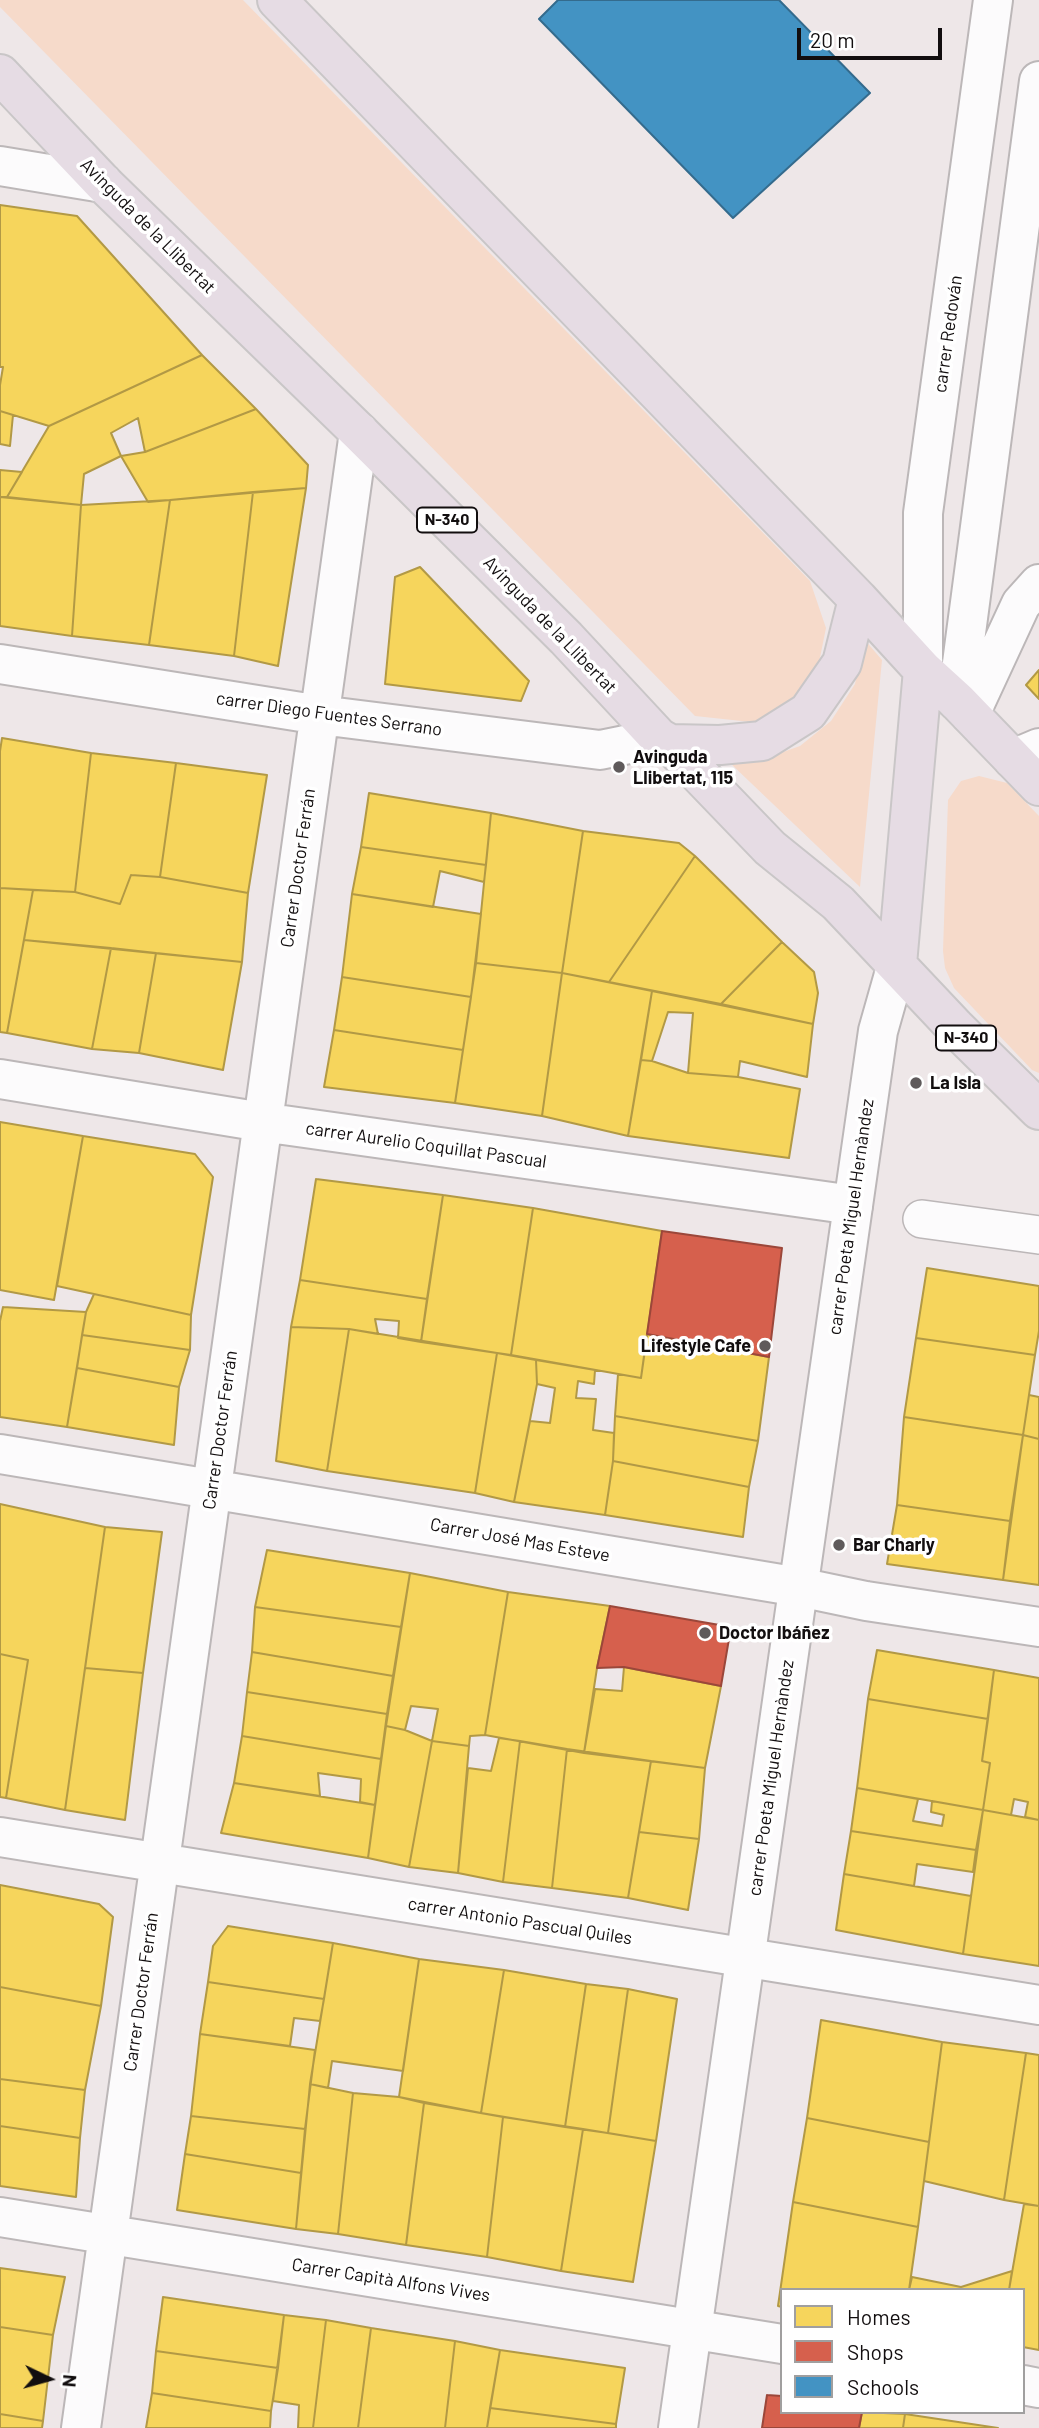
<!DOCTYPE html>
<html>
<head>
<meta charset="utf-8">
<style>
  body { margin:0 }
  #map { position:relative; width:1039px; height:2428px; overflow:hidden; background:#eee7e8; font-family:Barlow,sans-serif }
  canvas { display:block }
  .legend { position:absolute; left:780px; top:2288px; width:245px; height:126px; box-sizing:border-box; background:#fff; border:2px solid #a09f9f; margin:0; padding:9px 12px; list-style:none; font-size:21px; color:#120e0f }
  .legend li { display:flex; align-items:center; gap:14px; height:35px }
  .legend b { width:35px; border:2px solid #a09f9f }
  .north { position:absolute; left:14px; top:2344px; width:70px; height:70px; -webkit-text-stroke:5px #fff; paint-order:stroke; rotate:95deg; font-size:19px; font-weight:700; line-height:28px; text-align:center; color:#120e0f }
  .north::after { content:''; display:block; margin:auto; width:24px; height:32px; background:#120e0f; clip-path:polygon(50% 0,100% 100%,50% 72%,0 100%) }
  .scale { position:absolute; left:797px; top:28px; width:145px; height:32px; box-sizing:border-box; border:4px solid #120e0f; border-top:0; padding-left:9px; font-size:21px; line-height:24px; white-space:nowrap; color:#120e0f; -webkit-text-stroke:5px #fff; paint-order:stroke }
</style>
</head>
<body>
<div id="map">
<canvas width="1039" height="2428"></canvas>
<ul class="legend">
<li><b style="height:19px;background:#f6d55c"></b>Homes</li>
<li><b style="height:19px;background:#d6604d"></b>Shops</li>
<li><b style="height:19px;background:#4393c3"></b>Schools</li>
</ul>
<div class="north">N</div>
<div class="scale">20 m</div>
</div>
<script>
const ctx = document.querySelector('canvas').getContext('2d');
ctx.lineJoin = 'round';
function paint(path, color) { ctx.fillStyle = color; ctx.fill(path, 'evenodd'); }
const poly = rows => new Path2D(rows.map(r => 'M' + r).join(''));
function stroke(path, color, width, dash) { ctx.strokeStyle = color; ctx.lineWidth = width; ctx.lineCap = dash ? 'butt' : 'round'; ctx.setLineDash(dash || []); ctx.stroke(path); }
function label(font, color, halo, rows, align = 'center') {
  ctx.font = font + ' Barlow,sans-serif'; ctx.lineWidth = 7; ctx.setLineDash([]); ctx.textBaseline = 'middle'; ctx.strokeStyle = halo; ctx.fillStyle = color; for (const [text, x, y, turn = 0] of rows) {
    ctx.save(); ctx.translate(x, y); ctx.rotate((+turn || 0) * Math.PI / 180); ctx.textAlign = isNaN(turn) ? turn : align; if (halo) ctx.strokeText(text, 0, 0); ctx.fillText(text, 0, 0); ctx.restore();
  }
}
paint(poly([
  [0,0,243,0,810,581,826,628,816,677,783,715,751,722,695,716,0,7],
  [864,639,882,660,860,887,729,762,769,757,800,746,831,721,855,684],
  [979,776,1007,783,1039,816,1039,1073,1032,1070,954,988,945,968,943,951,948,800,961,781]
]), '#f6daca');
const homes = poly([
  [0,205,77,216,202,355,49,426,0,411,0,385,3,367,0,367,0,205],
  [202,355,256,409,145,452,138,418,111,433,121,456,84,474,81,505,7,497,49,426,202,355],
  [256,409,308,465,306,488,148,502,121,456,145,452,256,409],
  [0,411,13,415,10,446,0,444,0,411],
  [0,470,22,472,7,497,0,497,0,470],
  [306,488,278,666,234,656,253,492,306,488],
  [253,492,234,656,149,645,170,500,253,492],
  [0,497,81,505,72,636,0,626,0,497],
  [170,500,149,645,72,636,81,505,170,500],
  [420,567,529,681,521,701,385,684,395,577,420,567],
  [1039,670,1039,699,1026,685,1039,670],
  [2,738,91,753,75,892,0,888,0,751,2,738],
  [91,753,176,763,160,877,131,875,120,904,75,892,91,753],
  [176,763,267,775,248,893,160,877,176,763],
  [369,793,491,813,486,865,361,847,369,793],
  [491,813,583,831,562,973,476,963,491,813],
  [583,831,679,843,695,856,609,982,562,973,583,831],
  [361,847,486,865,484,882,440,871,433,907,352,894,361,847],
  [695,856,782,942,721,1004,609,982,695,856],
  [131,875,160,877,248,893,242,962,24,940,33,890,75,892,120,904,131,875],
  [0,888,33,890,7,1033,0,1032,0,888],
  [352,894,481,914,471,997,342,977,352,894],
  [24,940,111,948,92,1049,7,1033,24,940],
  [782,942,814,972,818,993,813,1024,721,1004,782,942],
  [111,948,156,953,139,1053,92,1049,111,948],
  [156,953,242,962,223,1070,139,1053,156,953],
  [476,963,562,973,542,1116,455,1103,476,963],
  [562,973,652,991,628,1136,542,1116,562,973],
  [342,977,471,997,463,1050,334,1030,342,977],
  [652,991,813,1024,807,1077,740,1061,738,1077,688,1073,693,1013,668,1012,652,1061,641,1060,652,991],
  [334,1030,463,1050,455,1103,324,1087,334,1030],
  [641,1060,652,1061,688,1073,738,1077,800,1089,789,1158,628,1136,641,1060],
  [0,1122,83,1136,54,1300,0,1290,0,1122],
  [83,1136,195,1154,213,1177,191,1315,57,1286,83,1136],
  [316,1179,443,1195,427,1299,300,1280,316,1179],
  [443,1195,533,1208,511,1355,421,1342,443,1195],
  [533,1208,662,1231,641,1378,511,1355,533,1208],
  [927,1268,1039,1286,1039,1331,1035,1355,916,1338,927,1268],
  [300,1280,427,1299,421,1342,398,1338,399,1321,375,1319,378,1334,349,1329,291,1327,300,1280],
  [94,1294,191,1315,190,1350,82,1335,86,1312,94,1294],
  [3,1307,86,1312,67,1427,0,1417,0,1321,3,1307],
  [291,1327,349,1329,327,1471,276,1461,291,1327],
  [349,1329,497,1353,475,1493,327,1471,349,1329],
  [647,1334,769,1357,758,1441,615,1416,618,1374,641,1378,647,1334],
  [82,1335,190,1350,179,1387,77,1368,82,1335],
  [916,1338,1035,1355,1023,1435,904,1417,916,1338],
  [497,1353,536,1360,537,1384,514,1502,475,1493,497,1353],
  [536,1360,595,1370,594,1384,578,1381,576,1398,596,1399,593,1430,614,1433,613,1461,605,1515,514,1502,530,1421,550,1423,555,1388,537,1384,536,1360],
  [77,1368,179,1387,174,1445,67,1427,77,1368],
  [1029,1395,1039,1397,1039,1439,1023,1435,1029,1395],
  [615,1416,758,1441,749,1487,613,1461,615,1416],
  [904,1417,1023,1435,1010,1521,897,1505,904,1417],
  [1023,1435,1039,1439,1039,1585,1003,1580,1023,1435],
  [613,1461,749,1487,743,1537,605,1515,613,1461],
  [0,1504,105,1527,65,1810,6,1798,28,1660,0,1654,0,1504],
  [897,1505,1010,1521,1003,1580,887,1564,897,1505],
  [105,1527,162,1532,143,1673,85,1668,105,1527],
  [267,1550,410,1573,401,1627,255,1607,267,1550],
  [410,1573,508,1592,485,1735,470,1736,469,1746,432,1741,438,1709,411,1706,405,1730,386,1726,410,1573],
  [508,1592,610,1606,597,1668,584,1753,485,1735,508,1592],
  [255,1607,401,1627,393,1676,252,1652,255,1607],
  [877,1650,994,1670,988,1719,868,1699,877,1650],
  [252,1652,393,1676,387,1714,247,1692,252,1652],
  [0,1654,28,1660,6,1798,0,1797,0,1654],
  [624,1667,721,1686,705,1768,584,1753,595,1689,622,1691,624,1667],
  [85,1668,143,1673,125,1820,65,1810,85,1668],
  [994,1670,1039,1678,1039,1820,1025,1817,1028,1802,1014,1799,1011,1815,983,1810,990,1763,982,1761,994,1670],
  [247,1692,387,1714,381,1759,242,1736,247,1692],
  [868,1699,988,1719,982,1761,990,1763,983,1810,857,1788,868,1699],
  [386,1726,405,1730,432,1741,409,1867,368,1858,386,1726],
  [242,1736,381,1759,375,1805,360,1802,361,1779,318,1773,320,1796,234,1783,242,1736],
  [499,1738,520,1741,503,1882,458,1873,468,1768,491,1771,499,1738],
  [432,1741,469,1746,458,1873,409,1867,432,1741],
  [520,1741,567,1749,552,1888,503,1882,520,1741],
  [567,1749,651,1761,628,1898,552,1888,567,1749],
  [651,1761,705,1768,699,1839,639,1832,651,1761],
  [234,1783,375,1805,368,1858,221,1833,234,1783],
  [857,1788,918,1799,913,1821,942,1826,944,1815,931,1812,932,1801,983,1810,976,1850,851,1831,857,1788],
  [983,1810,1039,1820,1039,1966,963,1954,983,1810],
  [851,1831,976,1850,973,1872,917,1864,914,1886,844,1874,851,1831],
  [639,1832,699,1839,688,1910,628,1898,639,1832],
  [844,1874,971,1896,963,1954,836,1930,844,1874],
  [0,1885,99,1904,113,1917,101,2006,0,1987,0,1885],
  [228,1926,333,1943,324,1999,208,1982,213,1946,228,1926],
  [333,1943,419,1959,403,2071,332,2061,328,2088,310,2084,333,1943],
  [419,1959,504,1970,481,2113,399,2097,419,1959],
  [504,1970,586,1984,565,2127,481,2113,504,1970],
  [208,1982,324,1999,320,2021,294,2018,290,2046,200,2034,208,1982],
  [586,1984,628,1989,608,2133,565,2127,586,1984],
  [0,1987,101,2006,85,2090,0,2079,0,1987],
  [628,1989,677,1999,656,2141,608,2133,628,1989],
  [821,2020,942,2042,929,2142,807,2118,821,2020],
  [200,2034,315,2050,305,2129,191,2116,200,2034],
  [942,2042,1026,2053,1004,2200,924,2181,942,2042],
  [1026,2053,1039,2055,1039,2206,1004,2200,1026,2053],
  [0,2079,85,2090,80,2138,0,2126,0,2079],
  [310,2084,353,2093,338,2234,296,2229,310,2084],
  [353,2093,399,2097,424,2103,406,2245,338,2234,353,2093],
  [424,2103,503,2117,487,2257,406,2245,424,2103],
  [191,2116,305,2129,301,2173,185,2154,191,2116],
  [503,2117,583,2129,561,2271,487,2257,503,2117],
  [807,2118,929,2142,918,2227,793,2202,807,2118],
  [0,2126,80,2138,76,2197,0,2186,0,2126],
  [583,2129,656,2141,633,2282,561,2271,583,2129],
  [185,2154,301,2173,296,2229,177,2210,185,2154],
  [793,2202,918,2227,909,2290,782,2290,782,2307,778,2306,793,2202],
  [1024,2204,1039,2206,1039,2350,1023,2347,1023,2290,1009,2290,1024,2204],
  [0,2268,65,2277,53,2335,0,2327,0,2268],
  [1012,2271,1009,2290,909,2290,912,2277,961,2287,1012,2271],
  [163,2297,284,2315,278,2368,156,2351,163,2297],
  [284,2315,326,2320,313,2428,298,2428,299,2405,273,2401,284,2315],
  [326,2320,371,2328,358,2428,313,2428,326,2320],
  [0,2327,53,2335,43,2421,0,2414,0,2327],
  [371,2328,455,2341,445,2428,358,2428,371,2328],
  [455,2341,500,2350,487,2428,445,2428,455,2341],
  [500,2350,625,2368,616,2424,490,2408,500,2350],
  [156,2351,278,2368,271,2411,152,2393,156,2351],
  [152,2393,271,2411,270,2428,146,2428,152,2393],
  [490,2408,616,2424,616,2428,487,2428,490,2408],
  [862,2412,905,2414,903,2428,859,2428,862,2412],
  [0,2414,43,2421,42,2428,0,2428,0,2414],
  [905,2414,998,2428,903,2428,905,2414]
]);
paint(homes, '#f6d55c');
stroke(homes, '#b29945', 2);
const shops = poly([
  [662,1231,782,1248,769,1357,647,1334,662,1231],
  [610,1606,731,1627,721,1686,624,1667,597,1668,610,1606],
  [767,2395,782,2396,782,2412,862,2412,859,2428,762,2428,767,2395]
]);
paint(shops, '#d6604d');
stroke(shops, '#9b473a', 2);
const schools = poly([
  [558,0,779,0,870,93,733,218,539,19,558,0]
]);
paint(schools, '#4393c3');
stroke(schools, '#346b8d', 2);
const pedestrian = poly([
  [922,1219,1039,1235]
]);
const minor = poly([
  [0,166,103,183],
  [0,664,320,715,600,750,659,738],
  [923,670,923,513,993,0],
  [957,701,1039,81],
  [970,714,1021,604,1039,584],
  [1013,759,1039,748],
  [0,1079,262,1122,853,1205],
  [0,1454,799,1587,866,1601,1039,1627],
  [0,1837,1039,2005],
  [0,2217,782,2344],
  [1023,2385,1039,2388],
  [81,2428,359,432]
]);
const tertiary = poly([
  [678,2428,878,1031,897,964]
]);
const trunk = poly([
  [277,0,858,599,923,670,957,701,1039,786],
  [0,74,103,183,359,432,566,638,659,738,670,744,770,848,838,903,955,1027,1039,1110],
  [670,744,720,745,762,741,808,712,842,663,858,599],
  [897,964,923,670]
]);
stroke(pedestrian, '#bcb7b8', 40);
stroke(minor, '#bcb7b8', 42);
stroke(tertiary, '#bcb7b8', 42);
stroke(trunk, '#c9c6c7', 42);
stroke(pedestrian, '#fcfbfc', 37);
stroke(minor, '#fcfbfc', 38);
stroke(tertiary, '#fcfbfc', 38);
stroke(trunk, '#e6dce4', 38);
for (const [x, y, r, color] of [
  [619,767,7,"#5f5a5b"],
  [916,1083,7,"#5f5a5b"],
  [765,1346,7,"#5f5a5b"],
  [839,1545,7,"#5f5a5b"],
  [705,1633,7,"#5f5a5b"]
]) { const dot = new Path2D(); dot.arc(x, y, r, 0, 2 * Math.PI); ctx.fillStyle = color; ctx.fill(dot); stroke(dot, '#fff', 2.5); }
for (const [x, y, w] of [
  [447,520,60],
  [966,1038,60]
]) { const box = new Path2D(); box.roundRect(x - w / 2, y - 12.5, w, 25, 5); ctx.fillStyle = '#fff'; ctx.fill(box); stroke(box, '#120e0f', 2); }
label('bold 16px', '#120e0f', null, [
  ["N-340",447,520],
  ["N-340",966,1038]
]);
label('18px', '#120e0f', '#fff', [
  ["Avinguda de la Llibertat",148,226,45],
  ["carrer Redován",948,334,-82],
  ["Avinguda de la Llibertat",550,625,46],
  ["carrer Diego Fuentes Serrano",329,714,8],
  ["Carrer Doctor Ferrán",298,868,-82],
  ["carrer Aurelio Coquillat Pascual",426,1145,8],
  ["carrer Poeta Miguel Hernàndez",851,1217,-82],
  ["Carrer Doctor Ferrán",220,1430,-82],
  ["Carrer José Mas Esteve",520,1540,10],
  ["carrer Poeta Miguel Hernàndez",771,1778,-82],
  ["carrer Antonio Pascual Quiles",520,1921,9],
  ["Carrer Doctor Ferrán",141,1992,-82],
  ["Carrer Capità Alfons Vives",391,2280,9]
]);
label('bold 18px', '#120e0f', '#fff', [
  ["Avinguda",633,757],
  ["Llibertat, 115",633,778],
  ["La Isla",930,1083],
  ["Lifestyle Cafe",751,1346,"right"],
  ["Bar Charly",853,1545],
  ["Doctor Ibáñez",719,1633]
], 'left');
</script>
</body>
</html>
